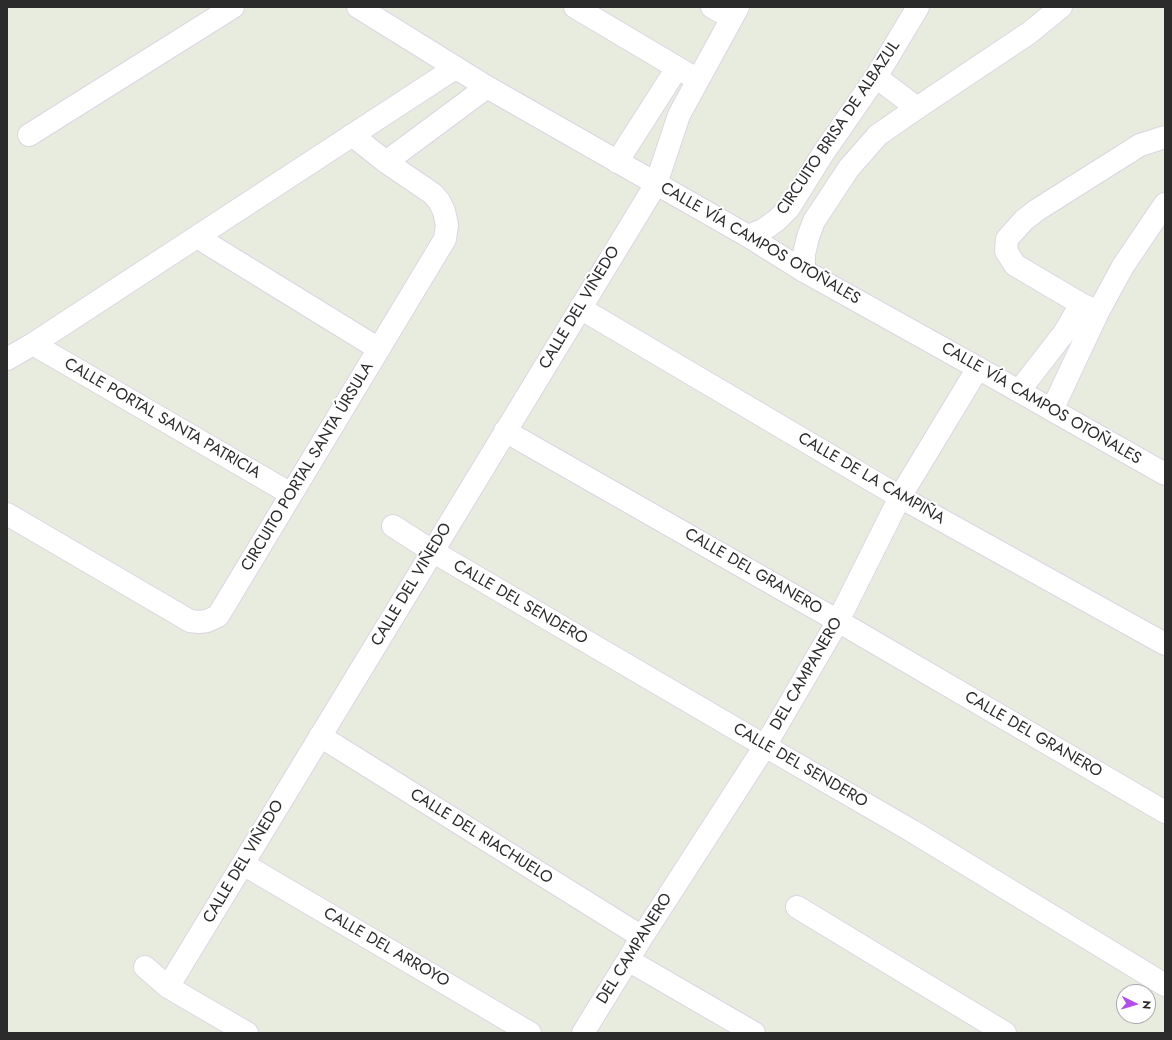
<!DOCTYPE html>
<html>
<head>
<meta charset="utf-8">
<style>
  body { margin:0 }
  #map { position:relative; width:1172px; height:1040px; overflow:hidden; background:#e7ecdf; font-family:Jost,sans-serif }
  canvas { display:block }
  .frame { position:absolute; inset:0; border:8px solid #2b2b2b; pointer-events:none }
  .north { position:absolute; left:1116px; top:984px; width:40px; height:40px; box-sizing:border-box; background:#fff; border:1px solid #aaa; border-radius:50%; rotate:95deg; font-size:11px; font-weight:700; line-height:16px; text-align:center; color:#2b2b2b }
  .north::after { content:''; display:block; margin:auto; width:14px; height:18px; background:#b34eea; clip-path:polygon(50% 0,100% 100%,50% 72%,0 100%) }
</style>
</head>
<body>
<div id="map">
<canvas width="1172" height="1040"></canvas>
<div class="frame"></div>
<div class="north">N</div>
</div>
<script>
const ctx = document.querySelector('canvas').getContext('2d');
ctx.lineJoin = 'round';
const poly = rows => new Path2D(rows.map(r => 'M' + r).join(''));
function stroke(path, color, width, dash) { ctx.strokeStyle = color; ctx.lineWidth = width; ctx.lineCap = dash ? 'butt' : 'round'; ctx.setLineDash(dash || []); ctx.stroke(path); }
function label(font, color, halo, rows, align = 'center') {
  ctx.font = font + ' Jost,sans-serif'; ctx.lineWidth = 4; ctx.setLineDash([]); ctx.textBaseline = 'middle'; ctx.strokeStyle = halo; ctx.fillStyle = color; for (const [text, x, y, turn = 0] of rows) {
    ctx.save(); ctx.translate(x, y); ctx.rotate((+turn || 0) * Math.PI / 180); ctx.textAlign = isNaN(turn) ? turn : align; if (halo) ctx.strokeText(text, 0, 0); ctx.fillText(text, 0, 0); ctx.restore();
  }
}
const minor = poly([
  [358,7,487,87,748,236,804,271,978,368,1165,474],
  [575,7,698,80],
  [712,7,732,18],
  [876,77,917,108],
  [29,135,233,7],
  [386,162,487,87],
  [617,162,677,68],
  [748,236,763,230,777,220,789,208,824,152,876,77,918,7],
  [197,237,379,349],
  [804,271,804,254,808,237,814,221,849,168,878,135,917,108,1029,33,1061,7],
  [580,308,900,497,1165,644],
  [1098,312,1081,304,1015,265,1006,251,1007,239,1024,220,1037,210,1140,145,1165,137],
  [33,344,291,494],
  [7,359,33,344,455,68],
  [1019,391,1064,333,1081,304],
  [1052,410,1098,312,1123,266,1165,204],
  [505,431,838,621,1165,812],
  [7,514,190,621,199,622,207,621,218,616,445,239,447,225,444,211,439,201,433,194,386,162,352,135],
  [393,526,432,551,765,746,912,831,1165,985],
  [320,736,642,937],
  [243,864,530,1033],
  [797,907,1005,1033],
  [628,960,754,1033],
  [145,967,168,987,247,1033],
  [168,987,656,184,679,115,738,7],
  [583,1033,628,960,642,937,765,746,838,621,900,497,978,368]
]);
stroke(minor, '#ddd4e3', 24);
stroke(minor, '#fff', 22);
label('16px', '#2b2b2b', '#fff', [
  ["CIRCUITO BRISA DE ALBAZUL",839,128,-56],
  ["CALLE VÍA CAMPOS OTOÑALES",760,244,30],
  ["CALLE DEL VIÑEDO",580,308,-59],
  ["CALLE VÍA CAMPOS OTOÑALES",1041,404,30],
  ["CALLE PORTAL SANTA PATRICIA",162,419,30],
  ["CIRCUITO PORTAL SANTA ÚRSULA",308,467,-59],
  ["CALLE DE LA CAMPIÑA",871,479,30],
  ["CALLE DEL GRANERO",753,572,30],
  ["CALLE DEL VIÑEDO",412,585,-59],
  ["CALLE DEL SENDERO",520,603,30],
  ["DEL CAMPANERO",807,674,-60],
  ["CALLE DEL GRANERO",1033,735,30],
  ["CALLE DEL SENDERO",800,766,30],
  ["CALLE DEL RIACHUELO",481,837,32],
  ["CALLE DEL VIÑEDO",244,862,-59],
  ["CALLE DEL ARROYO",386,948,30],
  ["DEL CAMPANERO",635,949,-58]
]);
</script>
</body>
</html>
